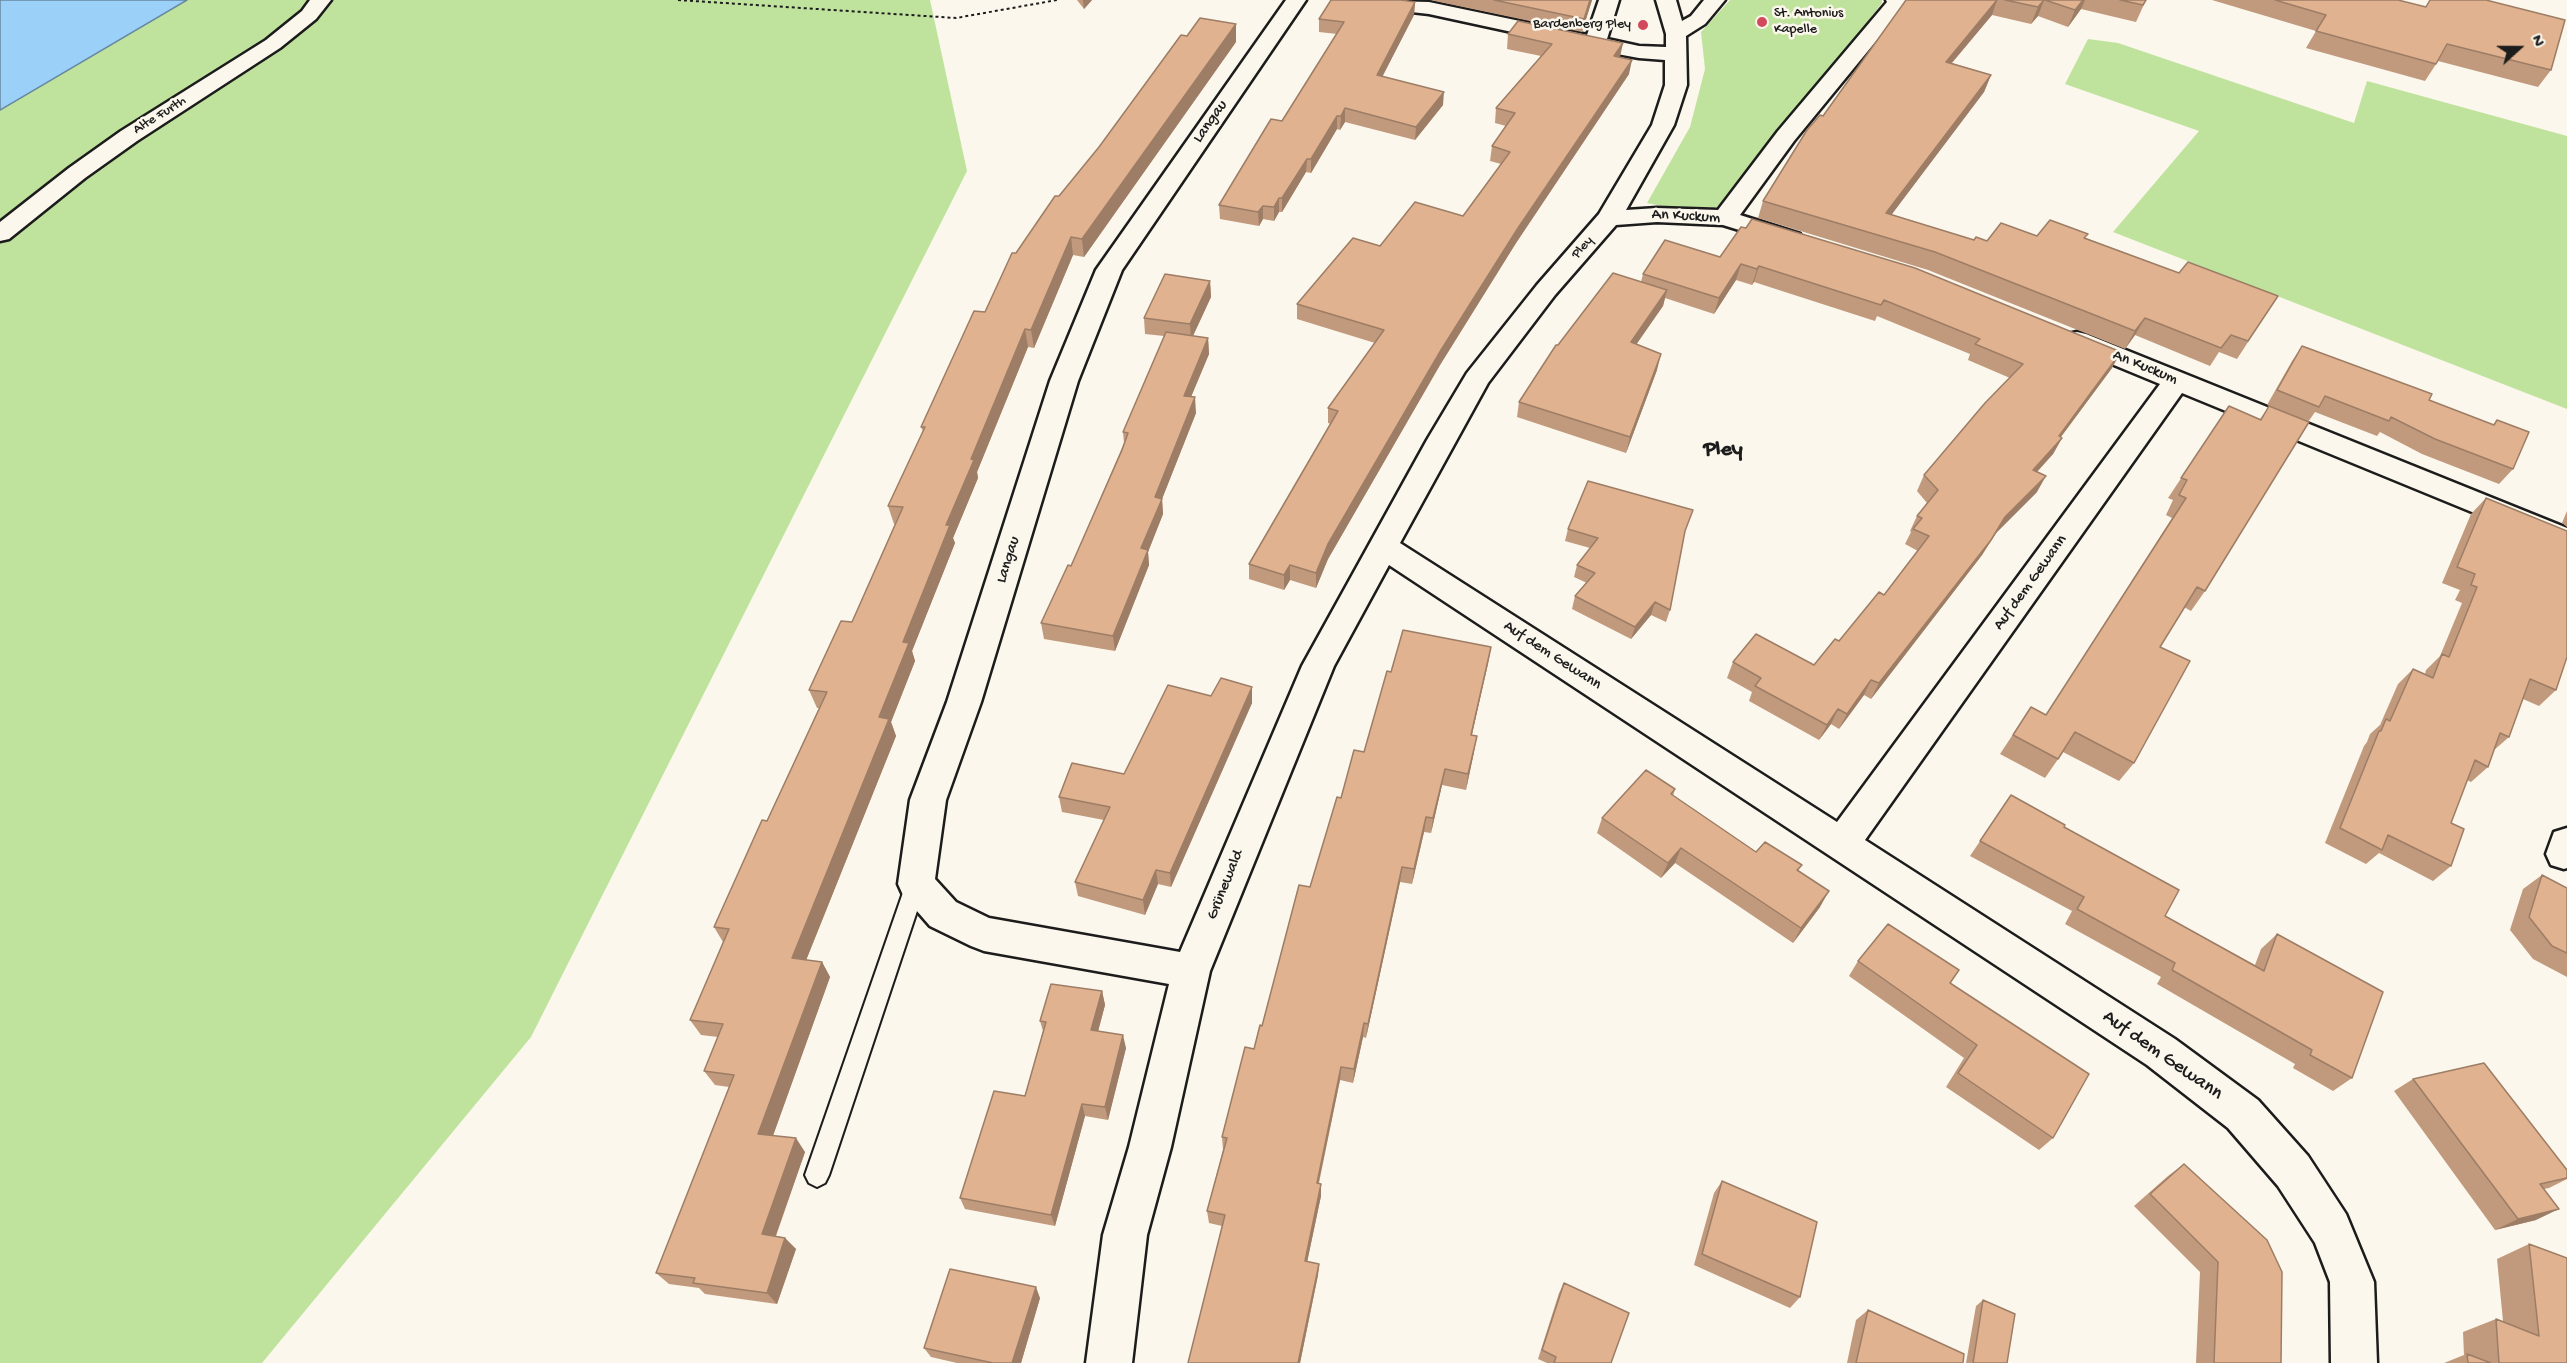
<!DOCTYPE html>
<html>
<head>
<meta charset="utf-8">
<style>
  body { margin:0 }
  #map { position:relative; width:2567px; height:1363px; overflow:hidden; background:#fbf7ec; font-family:"Gochi Hand",sans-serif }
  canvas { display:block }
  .north { position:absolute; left:2489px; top:18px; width:60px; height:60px; -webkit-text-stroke:4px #fbf7ec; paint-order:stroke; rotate:69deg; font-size:16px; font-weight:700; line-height:24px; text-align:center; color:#1c1c1c }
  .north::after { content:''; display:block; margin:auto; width:21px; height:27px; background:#1c1c1c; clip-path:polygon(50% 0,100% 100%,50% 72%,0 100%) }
</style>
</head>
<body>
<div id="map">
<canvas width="2567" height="1363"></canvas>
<div class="north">N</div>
</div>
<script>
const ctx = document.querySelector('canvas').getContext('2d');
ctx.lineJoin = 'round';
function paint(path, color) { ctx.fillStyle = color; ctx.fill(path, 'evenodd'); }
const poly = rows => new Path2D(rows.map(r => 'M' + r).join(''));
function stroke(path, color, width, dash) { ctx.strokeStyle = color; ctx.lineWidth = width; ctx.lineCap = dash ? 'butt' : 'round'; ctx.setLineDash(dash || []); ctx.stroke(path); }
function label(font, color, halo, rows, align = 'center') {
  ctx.font = font + ' "Gochi Hand",sans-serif'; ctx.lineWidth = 5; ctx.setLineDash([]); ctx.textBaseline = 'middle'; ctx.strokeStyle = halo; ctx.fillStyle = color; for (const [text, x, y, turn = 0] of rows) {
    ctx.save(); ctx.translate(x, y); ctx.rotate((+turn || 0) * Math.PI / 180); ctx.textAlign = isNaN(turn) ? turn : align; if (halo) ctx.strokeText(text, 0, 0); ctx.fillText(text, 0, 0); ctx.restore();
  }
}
paint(poly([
  [0,0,930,0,967,171,531,1037,262,1363,0,1363],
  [1730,0,1882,0,1882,3,1817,89,1724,204,1714,208,1671,208,1647,203,1690,127,1705,69,1701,32],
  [2088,39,2118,43,2354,123,2367,81,2567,136,2567,409,2113,232,2199,131,2065,84]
]), '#bfe39d');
const water = poly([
  [0,0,187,0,0,110,0,0]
]);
paint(water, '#9bd0f9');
stroke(water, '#6888a1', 1.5);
const service = poly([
  [916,875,923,878,926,884,829,1175,825,1183,817,1187,809,1183,805,1175,906,884,909,878,916,875]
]);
const minor = poly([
  [310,0,331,0,316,19,280,48,137,141,85,178,9,239,0,241,0,222,69,168,121,131,266,40,302,11,310,0],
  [1286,0,1306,0,1122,270,1078,381,981,702,946,800,935,879,956,902,989,918,1180,952,1302,666,1427,440,1467,373,1537,285,1599,214,1652,125,1665,85,1665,60,1639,58,1595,50,1429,14,1358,6,1351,4,1348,0,1429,2,1587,35,1599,0,1619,0,1607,39,1639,46,1666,47,1666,34,1656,0,1676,0,1682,21,1691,16,1704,0,1725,0,1705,24,1686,36,1687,85,1674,125,1626,210,1657,208,1718,210,1778,131,1887,2,1886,0,1906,0,1904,7,1794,141,1740,215,1800,234,1803,239,1800,244,1791,246,1723,225,1657,222,1616,225,1555,295,1488,383,1400,543,1837,822,2160,384,2068,346,2064,340,2068,334,2077,332,2086,334,2567,528,2567,551,2182,393,1865,840,2175,1039,2258,1100,2308,1156,2346,1214,2374,1282,2377,1363,2331,1363,2330,1282,2315,1243,2278,1186,2228,1128,2147,1065,1389,565,1334,666,1210,971,1171,1147,1147,1235,1132,1363,1086,1363,1103,1235,1129,1147,1169,984,984,951,971,946,930,926,903,895,898,884,910,800,947,702,1050,381,1096,270,1286,0],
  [2567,828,2567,868,2564,869,2551,865,2546,854,2554,832,2567,828]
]);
stroke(service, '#1c1c1c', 4);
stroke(minor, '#1c1c1c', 5);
stroke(poly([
  [678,0,956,18,1057,0]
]), '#1c1c1c', 2, [3, 3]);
paint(service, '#fbf7ec');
paint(minor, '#fbf7ec');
paint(poly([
  [1077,0,1092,0,1084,9],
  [1430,0,1592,0,1582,32],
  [1906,0,2146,0,2136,22,2081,9,2068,27,2038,16,2031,24,1992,15,1952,63,1991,75,1984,92,1891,215,1974,240,1987,241,2037,236,2086,238,2179,273,2278,296,2237,359,2219,352,2210,366,2135,335,2125,349,1928,270,1758,218,1763,201],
  [2212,0,2398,0,2425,7,2430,0,2486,0,2551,70,2538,87,2438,61,2425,81,2306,48,2316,31],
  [1415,2,1414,15,1382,77,1443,105,1415,140,1345,122,1340,130,1337,129,1311,173,1306,172,1282,212,1279,212,1274,221,1263,219,1259,226,1220,219,1219,205,1282,121,1337,34,1319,32,1319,19],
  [1508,34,1620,57,1629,74,1516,243,1440,365,1328,559,1316,588,1290,580,1284,590,1249,579,1249,564,1331,424,1328,423,1328,408,1375,343,1297,319,1297,304,1380,246,1463,216,1501,164,1490,161,1492,146,1506,126,1495,123,1496,108,1541,56,1507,49],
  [1236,42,1084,257,1073,255,1034,348,1028,347,977,472,978,478,953,538,955,543,912,651,915,661,891,722,896,736,806,960,822,962,830,977,773,1135,805,1152,776,1236,785,1238,796,1249,777,1304,705,1294,699,1288,669,1284,656,1273,729,1087,715,1085,704,1071,718,1037,701,1035,690,1020,723,942,714,927,767,821,819,708,817,708,809,690,852,622,895,524,894,524,888,506,923,431,921,427,985,312,1016,253,1059,196],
  [1741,227,2112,368,2061,437,2062,438,2053,454,2037,472,2037,492,1996,533,1982,555,1871,699,1864,695,1839,729,1831,724,1819,740,1749,701,1752,692,1727,678,1733,662,1814,665,1839,641,1884,595,1918,551,1905,544,1911,532,1910,531,1917,516,1927,503,1917,491,1924,475,2010,378,1968,360,1970,354,1877,316,1875,321,1754,282,1752,285,1736,280,1714,314,1665,298,1663,306,1636,344,1657,370,1626,453,1517,417,1519,402,1558,345,1641,282,1643,274,1720,257],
  [1210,281,1211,297,1193,336,1208,338,1209,354,1191,397,1196,413,1162,499,1163,514,1148,552,1149,565,1115,651,1044,639,1041,623,1071,566,1124,443,1123,432,1164,336,1145,334,1144,318],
  [2302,346,2429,400,2493,425,2497,420,2513,469,2499,484,2422,454,2380,432,2377,436,2315,412,2308,422,2205,591,2191,611,2184,607,2160,647,2134,763,2119,781,2063,752,2045,778,2000,754,2031,707,2046,715,2172,518,2166,515,2173,500,2168,498,2229,406,2260,419,2269,406,2267,405,2292,361],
  [2486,498,2556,690,2539,706,2523,699,2509,737,2493,751,2488,767,2471,782,2467,780,2451,823,2451,866,2433,881,2379,853,2366,864,2325,843,2364,746,2367,742,2370,734,2380,725,2398,684,2413,669,2425,674,2426,670,2440,656,2462,603,2455,600,2460,590,2442,583,2471,514],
  [2567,511,2567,527,2562,523],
  [1568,529,1684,535,1670,610,1666,622,1651,615,1631,639,1572,609,1575,596,1587,583,1574,577,1577,565,1590,548,1565,541],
  [1491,647,1472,735,1474,752,1466,790,1442,785,1431,833,1424,832,1412,884,1400,882,1366,1038,1363,1037,1353,1083,1340,1080,1319,1183,1321,1184,1321,1196,1307,1262,1319,1264,1318,1275,1300,1363,1188,1363,1222,1226,1209,1223,1207,1211,1223,1150,1222,1137,1262,1026,1341,798,1364,752,1391,672],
  [1252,687,1252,703,1171,887,1158,884,1145,915,1078,896,1075,882,1104,820,1062,812,1059,797,1124,774,1211,696],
  [1675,789,1673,796,1756,852,1802,865,1798,871,1820,907,1793,943,1675,863,1661,878,1597,833,1602,818],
  [2011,795,2064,827,2165,916,2255,965,2261,949,2277,934,2352,1078,2333,1091,2293,1068,2295,1064,2157,984,2161,977,2065,924,2072,911,1970,856],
  [2542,875,2567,888,2567,977,2533,959,2510,930,2523,889],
  [1858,961,1950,983,2053,1138,2039,1150,1946,1087,1964,1058,1849,976],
  [1102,991,1105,1005,1098,1031,1126,1048,1108,1120,1085,1116,1055,1226,965,1209,960,1198,1025,1096,1043,1031,1040,1021],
  [2413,1079,2567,1170,2567,1179,2549,1188,2544,1189,2536,1220,2495,1230,2394,1091],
  [2184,1164,2281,1363,2196,1363,2200,1272,2134,1206,2168,1176],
  [1722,1181,1800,1297,1790,1308,1694,1265,1714,1193],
  [2529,1244,2567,1363,2444,1363,2464,1355,2463,1332,2496,1319,2503,1321,2497,1259],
  [1564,1283,1611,1363,1547,1363,1538,1359,1559,1293],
  [1040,1298,1021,1363,957,1363,931,1357,924,1348],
  [1983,1300,2007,1363,1966,1363,1976,1306],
  [1868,1310,1963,1363,1847,1363,1856,1320]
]), '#c1997c');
paint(poly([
  [1083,0,1092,0,1084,9,1083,1],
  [1590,0,1592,0,1582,32,1584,19],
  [1997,0,1992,15,1939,78,1946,62],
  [2044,0,2038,16,2031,24,2038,7],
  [2083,0,2085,0,2081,9,2068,27,2075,10],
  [1415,2,1414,15,1376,89,1377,75],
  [1236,24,1236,42,1084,257,1082,239],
  [1623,43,1620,57,1614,56],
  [1632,60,1629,74,1516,243,1440,365,1328,559,1316,588,1316,573,1328,544,1441,350,1518,228],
  [1991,75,1984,92,1880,230,1886,213],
  [1444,92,1443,105,1415,140,1416,127],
  [1345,108,1345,122,1340,130,1341,116],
  [1337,116,1337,129,1311,173,1311,159],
  [1307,159,1306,172,1282,212,1282,198],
  [1279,198,1279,212,1274,221,1274,207],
  [1263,206,1263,219,1259,226,1258,212],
  [1071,237,1073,255,1034,348,1031,330],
  [1741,264,1736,280,1714,314,1719,298],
  [1759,266,1754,282,1752,285,1757,269],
  [1210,281,1211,297,1191,340,1190,324],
  [1667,290,1663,306,1627,358,1631,342],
  [2145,318,2135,335,2125,349,2135,331],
  [1025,329,1028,347,977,472,978,478,953,538,955,543,912,651,915,661,891,722,896,736,801,973,792,958,879,717,903,642,971,459],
  [1208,338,1209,354,1185,411,1184,396],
  [2121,352,2112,368,2054,446,2062,438,2053,454,2024,486,2033,470,2059,436],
  [1661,354,1657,370,1626,453,1630,437],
  [1195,397,1196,413,1162,499,1163,514,1148,552,1149,565,1115,651,1113,636,1155,497],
  [2046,476,2037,492,1996,533,1982,555,1871,699,1879,683,2005,517],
  [1290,565,1290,580,1284,590,1284,575],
  [1655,602,1651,615,1631,639,1635,627],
  [1491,647,1488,664,1468,751,1471,735],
  [1871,680,1864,695,1839,729,1847,714],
  [1252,687,1252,703,1171,887,1170,873],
  [1838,709,1831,724,1819,740,1827,725],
  [1477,736,1474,752,1466,790,1468,774],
  [1445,769,1442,785,1431,833,1433,818],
  [1426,817,1424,832,1412,884,1414,869],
  [1681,848,1675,863,1661,878,1668,863],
  [1402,867,1400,882,1366,1038,1368,1024],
  [1156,870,1158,884,1145,915,1143,900],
  [1829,891,1820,907,1793,943,1801,928],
  [822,962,830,977,769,1147,758,1134],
  [1102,991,1105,1005,1095,1043,1091,1030],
  [1364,1023,1363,1037,1353,1083,1354,1069],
  [1123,1035,1126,1048,1108,1120,1105,1107],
  [1341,1067,1340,1080,1316,1194,1317,1183],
  [1082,1104,1085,1116,1055,1226,1051,1215],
  [796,1138,805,1152,772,1246,762,1234],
  [1321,1184,1321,1196,1305,1272,1305,1261],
  [2559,1209,2536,1220,2495,1230,2518,1219],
  [785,1238,796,1249,777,1304,767,1293],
  [1319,1264,1318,1275,1300,1363,1298,1363],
  [1036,1287,1040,1298,1021,1363,1012,1363]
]), '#9d7d65');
const building = poly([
  [1331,0,1401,0,1415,2,1377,75,1444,92,1416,127,1345,108,1341,116,1337,116,1311,159,1307,159,1282,198,1279,198,1274,207,1263,206,1258,212,1219,205,1271,119,1282,121,1344,22,1319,19,1331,0],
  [1494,0,1590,0,1584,19,1494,0],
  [1906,0,1997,0,1946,62,1991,75,1886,213,1974,240,1976,237,1987,241,2001,223,2037,236,2050,220,2088,234,2084,238,2179,273,2188,262,2278,296,2248,341,2231,335,2221,348,2145,318,2135,331,1935,252,1763,201,1807,130,1820,115,1823,116,1906,0],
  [2005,0,2044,0,2038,7,2005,0],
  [2045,0,2083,0,2075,10,2045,0],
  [2120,0,2146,0,2143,5,2120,0],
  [2275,0,2398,0,2426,7,2430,0,2486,0,2565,20,2551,70,2447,44,2436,64,2316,31,2326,15,2275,0],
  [1200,18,1236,24,1082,239,1071,237,1031,330,1025,329,971,459,974,460,946,525,950,525,903,642,909,643,879,717,889,719,792,958,822,962,758,1134,796,1138,762,1234,785,1238,767,1293,693,1283,695,1278,656,1273,734,1075,704,1071,723,1024,690,1020,729,929,714,927,762,820,767,821,827,692,809,690,841,621,852,622,903,507,888,506,925,427,921,427,974,311,985,312,1012,253,1016,253,1055,196,1059,196,1099,147,1181,35,1187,36,1200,18],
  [1518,21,1623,43,1614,56,1632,60,1518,228,1441,350,1328,544,1316,573,1290,565,1284,575,1249,564,1338,411,1328,408,1384,330,1297,304,1353,238,1380,246,1415,202,1463,216,1510,152,1492,146,1515,113,1496,108,1552,44,1508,34,1518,21],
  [1752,219,1915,268,2121,352,2059,436,2062,438,2033,470,2046,476,2005,517,1991,540,1879,683,1871,680,1847,714,1838,709,1827,725,1755,686,1761,678,1733,662,1756,634,1814,665,1835,639,1839,641,1879,592,1884,595,1929,536,1913,529,1922,518,1917,516,1938,490,1924,475,1985,403,2023,364,1975,344,1980,339,1884,300,1881,305,1759,266,1757,269,1741,264,1719,298,1643,274,1665,240,1720,257,1741,227,1746,228,1752,219],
  [1613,273,1667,290,1631,342,1661,354,1630,437,1519,402,1556,345,1558,345,1613,273],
  [1165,274,1210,281,1190,324,1144,318,1165,274],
  [1166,332,1208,338,1184,396,1195,397,1155,497,1162,499,1141,548,1148,550,1113,636,1041,623,1068,565,1071,566,1122,450,1128,433,1123,432,1166,332],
  [2302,346,2432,394,2429,400,2494,425,2497,420,2529,432,2513,469,2435,439,2391,417,2389,421,2325,396,2319,407,2277,390,2302,346],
  [2229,406,2261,420,2269,406,2309,422,2205,591,2197,587,2160,647,2190,661,2134,763,2075,732,2058,759,2013,735,2031,707,2046,715,2186,498,2179,495,2187,480,2181,478,2229,406],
  [1588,481,1693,510,1685,531,1670,610,1655,602,1635,627,1575,596,1595,573,1577,565,1598,538,1568,529,1588,481],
  [2486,498,2567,531,2567,657,2556,690,2530,679,2509,737,2500,733,2488,767,2475,760,2451,823,2464,829,2451,866,2388,835,2382,850,2340,828,2379,731,2381,731,2386,719,2390,721,2413,669,2433,678,2442,654,2449,657,2477,587,2471,585,2475,574,2457,567,2486,498],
  [1403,630,1491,647,1471,735,1477,736,1468,774,1445,769,1433,818,1426,817,1414,869,1402,867,1368,1024,1364,1023,1354,1069,1341,1067,1317,1183,1321,1184,1305,1261,1319,1264,1298,1363,1188,1363,1225,1215,1207,1211,1227,1138,1222,1137,1245,1047,1254,1049,1260,1025,1262,1026,1299,885,1310,887,1337,797,1341,798,1354,750,1364,752,1387,671,1391,672,1403,630],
  [1221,678,1252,687,1170,873,1156,870,1143,900,1075,882,1110,807,1059,797,1072,763,1124,774,1168,685,1211,696,1221,678],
  [1646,770,1675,789,1671,794,1756,852,1765,842,1802,865,1797,870,1829,891,1801,928,1681,848,1668,863,1602,818,1646,770],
  [2011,795,2065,825,2064,827,2179,890,2165,916,2264,971,2277,934,2383,992,2352,1078,2310,1055,2312,1050,2172,970,2175,963,2077,909,2084,897,1980,841,2011,795],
  [2542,875,2567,888,2567,953,2552,946,2529,917,2542,875],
  [1888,924,1959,970,1950,983,2089,1074,2053,1138,1958,1073,1977,1045,1858,961,1888,924],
  [1051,984,1102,991,1091,1030,1123,1035,1105,1107,1082,1104,1051,1215,960,1198,994,1091,1025,1096,1046,1022,1040,1021,1051,984],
  [2484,1063,2567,1170,2567,1178,2540,1184,2559,1209,2518,1219,2413,1079,2484,1063],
  [2184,1164,2267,1240,2282,1272,2281,1363,2214,1363,2218,1262,2150,1194,2184,1164],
  [1722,1181,1817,1222,1800,1297,1702,1254,1722,1181],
  [2529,1244,2567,1258,2567,1363,2499,1363,2496,1319,2539,1336,2529,1244],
  [950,1269,1036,1287,1012,1363,993,1363,924,1348,950,1269],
  [1564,1283,1629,1313,1611,1363,1554,1363,1556,1357,1542,1350,1564,1283],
  [1983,1300,2015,1314,2007,1363,1973,1363,1983,1300],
  [1868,1310,1964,1354,1963,1363,1856,1363,1868,1310],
  [2467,1354,2491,1363,2468,1363,2467,1354]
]);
paint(building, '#e0b290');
stroke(building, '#9d7d65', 1.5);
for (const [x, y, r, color] of [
  [1762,22,6,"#d1495b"],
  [1643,25,6,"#d1495b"]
]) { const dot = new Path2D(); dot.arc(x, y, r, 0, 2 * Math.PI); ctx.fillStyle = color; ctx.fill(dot); stroke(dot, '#fbf7ec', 2); }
label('14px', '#1c1c1c', '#fbf7ec', [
  ["St. Antonius",1774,14],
  ["Kapelle",1774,30],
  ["Bardenberg Pley",1631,25,"right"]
], 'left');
label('14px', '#1c1c1c', '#fbf7ec', [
  ["Alte Furth",160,116,-32],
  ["Pley",1583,248,-49]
]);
label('16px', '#1c1c1c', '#fbf7ec', [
  ["Langau",1211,122,-55],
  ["An Kuckum",1686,217,3],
  ["An Kuckum",2145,368,22],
  ["Langau",1009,560,-73],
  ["Auf dem Gewann",2031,583,-54],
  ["Auf dem Gewann",1552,656,33],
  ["Grünewald",1226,885,-68]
]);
label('20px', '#1c1c1c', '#fbf7ec', [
  ["Auf dem Gewann",2162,1056,35]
]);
label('bold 22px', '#1c1c1c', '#fbf7ec', [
  ["Pley",1723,451]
]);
</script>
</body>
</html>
